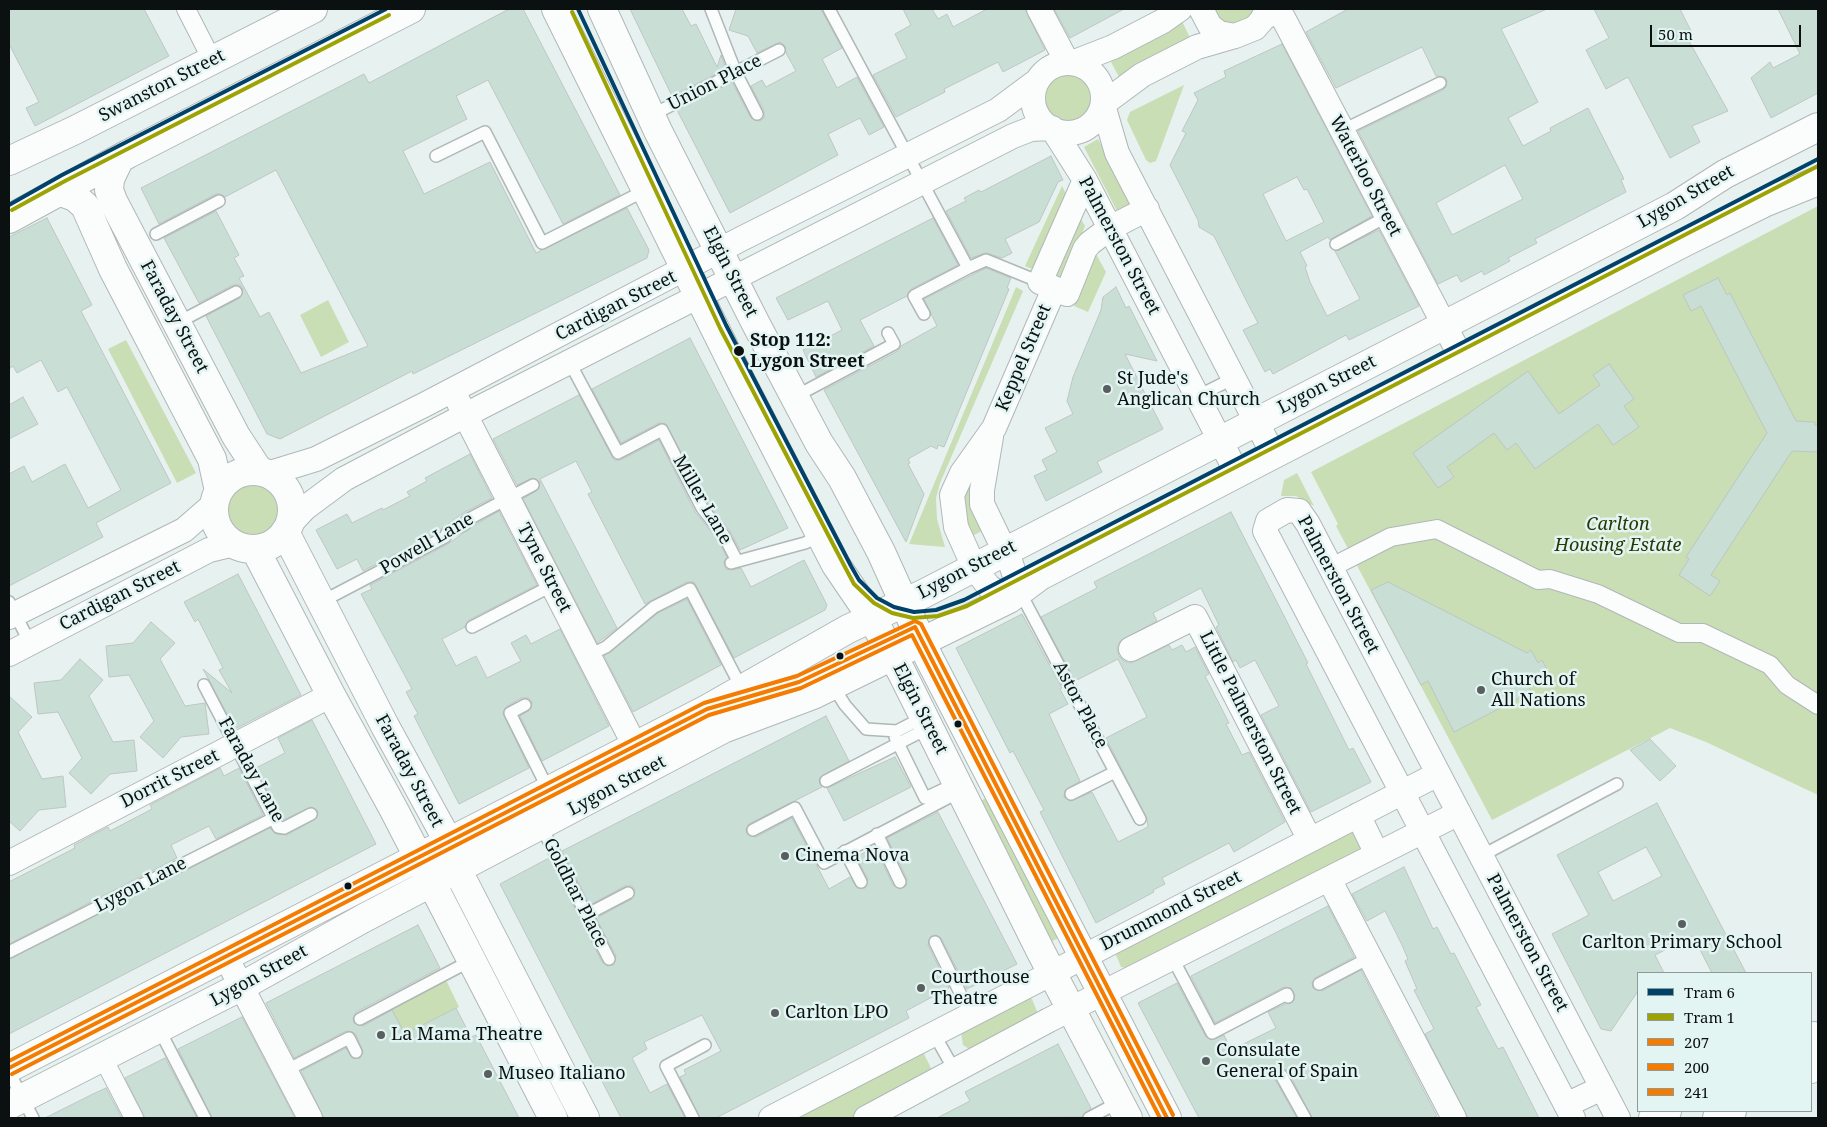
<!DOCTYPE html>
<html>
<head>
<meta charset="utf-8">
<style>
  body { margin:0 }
  #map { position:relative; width:1827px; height:1127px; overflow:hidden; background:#e7f1f0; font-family:"Noto Serif",serif }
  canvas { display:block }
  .frame { position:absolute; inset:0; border:10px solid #0b1110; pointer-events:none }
  .legend { position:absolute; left:1637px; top:972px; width:175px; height:140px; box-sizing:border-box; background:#e3f5f3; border:1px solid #8d9a98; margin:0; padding:6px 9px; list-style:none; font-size:15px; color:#0b1110 }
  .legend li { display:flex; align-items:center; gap:10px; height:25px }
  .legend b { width:25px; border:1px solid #8d9a98 }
  .scale { position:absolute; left:1650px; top:25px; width:151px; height:22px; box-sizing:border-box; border:2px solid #0b1110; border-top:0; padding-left:6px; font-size:15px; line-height:18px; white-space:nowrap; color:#0b1110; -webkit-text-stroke:4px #e3f5f3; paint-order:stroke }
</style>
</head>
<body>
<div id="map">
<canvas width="1827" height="1127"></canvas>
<div class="frame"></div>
<ul class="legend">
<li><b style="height:6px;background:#01426a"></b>Tram 6</li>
<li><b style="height:6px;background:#9ca302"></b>Tram 1</li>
<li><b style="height:6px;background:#f37c01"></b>207</li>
<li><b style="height:6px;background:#f37c01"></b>200</li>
<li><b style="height:6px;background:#f37c01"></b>241</li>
</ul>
<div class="scale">50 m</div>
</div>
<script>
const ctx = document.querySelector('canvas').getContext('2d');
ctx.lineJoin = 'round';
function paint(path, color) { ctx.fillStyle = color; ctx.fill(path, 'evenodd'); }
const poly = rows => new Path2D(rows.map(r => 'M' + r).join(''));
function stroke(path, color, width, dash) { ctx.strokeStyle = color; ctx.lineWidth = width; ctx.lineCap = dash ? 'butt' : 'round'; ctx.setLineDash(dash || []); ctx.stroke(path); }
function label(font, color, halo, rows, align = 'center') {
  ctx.font = font + ' "Noto Serif",serif'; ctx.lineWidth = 5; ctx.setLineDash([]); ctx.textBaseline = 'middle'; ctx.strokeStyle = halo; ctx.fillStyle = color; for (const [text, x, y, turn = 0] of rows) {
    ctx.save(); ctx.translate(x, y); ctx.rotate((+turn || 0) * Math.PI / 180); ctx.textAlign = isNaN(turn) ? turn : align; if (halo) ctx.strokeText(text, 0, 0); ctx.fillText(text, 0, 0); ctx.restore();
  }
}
paint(poly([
  [1213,9,1256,9,1252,17,1231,25,1221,21],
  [1181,19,1192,42,1120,79,1108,56],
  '1045 98a24 24 0 1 1 48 0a24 24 0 1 1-48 0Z',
  [1184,85,1156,161,1150,163,1146,160,1127,120,1130,112],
  [1098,139,1132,203,1117,211,1084,147],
  [1062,186,1066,194,1034,270,1025,266],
  [1818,206,1818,795,1706,742,1670,728,1492,820,1336,526,1338,524,1311,472],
  [1079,216,1085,226,1062,282,1053,279],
  [1096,254,1106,272,1088,312,1074,306],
  [1016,287,1023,291,940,483,936,498,937,519,945,547,909,544],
  [328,300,349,342,321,357,300,315],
  [126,340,196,473,177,483,108,349],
  [1297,473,1314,506,1296,496,1281,496,1284,480],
  [972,475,984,530,972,536,963,513,965,486],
  '225 511a30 30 0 1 1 60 0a30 30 0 1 1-60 0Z',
  [986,798,1058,938,1047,944,975,804],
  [1350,831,1354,831,1362,845,1360,850,1132,969,1121,967,1116,955,1120,949],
  [446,980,459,1007,405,1034,389,1010],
  [1026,997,1032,999,1038,1014,971,1050,963,1045,961,1032],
  [914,1052,924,1054,931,1068,929,1078,853,1118,789,1118]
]), '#c9deb4');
const building = poly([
  [9,9,144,9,169,56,35,126,26,108,39,102,9,44,9,9],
  [509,9,523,9,620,195,563,224,488,80,456,96,467,119,403,151,424,194,490,162,536,253,627,208,649,250,647,258,413,374,412,371,280,439,267,434,206,316,240,298,243,289,240,285,233,285,199,303,164,238,216,211,239,255,234,258,244,276,239,278,260,317,269,312,301,373,368,346,276,170,225,197,220,194,216,194,159,224,141,188,364,74,369,83,509,9],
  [630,9,682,9,691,26,696,24,717,67,721,55,726,69,672,96,630,9],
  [736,9,821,9,842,48,822,59,837,88,857,77,884,127,869,135,860,118,828,134,838,155,730,213,677,110,732,82,751,118,760,121,764,118,764,111,751,86,762,80,766,87,796,71,786,53,785,46,780,42,757,53,748,36,729,30,736,9],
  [903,9,932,9,938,19,947,14,953,27,987,9,1025,9,1045,50,1003,72,998,62,944,89,945,92,896,117,873,75,907,58,895,34,911,25,903,9],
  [1054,9,1124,9,1070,38,1054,9],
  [1348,9,1547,9,1501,29,1538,102,1508,118,1523,146,1551,131,1550,128,1588,108,1624,179,1621,180,1626,192,1535,239,1537,243,1508,258,1510,261,1484,275,1482,271,1461,282,1457,275,1438,284,1358,131,1443,90,1446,87,1447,80,1444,77,1436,76,1422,47,1336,88,1306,32,1348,9],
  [1505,165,1523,199,1452,235,1436,203,1505,165],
  [1594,9,1680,9,1691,31,1685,34,1728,111,1692,126,1700,142,1670,158,1628,77,1606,89,1586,50,1609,38,1594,9],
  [1778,9,1818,9,1818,93,1771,118,1751,78,1770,62,1773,68,1800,54,1778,9],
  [1282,44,1372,216,1330,240,1328,237,1300,252,1307,266,1305,267,1310,282,1327,316,1360,299,1335,251,1379,230,1419,306,1349,340,1346,335,1273,374,1270,369,1265,372,1243,330,1258,323,1248,304,1214,236,1199,227,1198,220,1170,165,1186,133,1182,131,1198,100,1194,93,1226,77,1224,71,1282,44],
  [1297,177,1304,190,1307,189,1324,222,1286,241,1263,194,1297,177],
  [1051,156,1063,180,1058,182,1039,222,1005,239,1012,253,1002,258,986,253,971,258,946,211,966,201,964,198,979,190,981,192,1051,156],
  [47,218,92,305,81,311,171,483,96,523,103,537,9,586,9,474,24,466,32,482,65,464,88,508,121,490,67,387,58,392,41,360,17,373,13,366,9,369,9,237,47,218],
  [933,218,958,265,911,289,907,296,860,320,874,346,816,377,803,350,842,330,828,301,788,320,776,298,933,218],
  [986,268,1011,278,1007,288,1009,289,944,447,938,445,937,449,931,446,908,459,910,463,908,464,924,494,906,542,824,390,898,351,901,346,937,326,924,299,986,268],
  [1718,278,1727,295,1730,293,1796,421,1815,422,1815,425,1818,425,1818,452,1792,451,1711,575,1720,581,1710,596,1679,575,1689,559,1686,557,1767,433,1701,306,1691,311,1683,295,1718,278],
  [1116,287,1126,308,1129,306,1157,361,1125,354,1163,429,1097,462,1102,472,1046,501,1034,476,1047,470,1042,460,1057,452,1045,428,1073,414,1067,401,1073,377,1101,310,1103,297,1116,287],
  [690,338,788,528,740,550,730,531,708,504,666,424,659,423,621,443,592,389,690,338],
  [1609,364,1634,399,1624,406,1639,427,1613,445,1598,424,1535,469,1516,443,1507,450,1494,433,1447,467,1454,477,1438,488,1413,453,1528,371,1559,414,1600,385,1593,375,1609,364],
  [579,395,614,460,621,460,659,440,695,512,718,540,727,557,724,562,726,569,732,570,741,568,751,587,804,560,827,605,825,610,734,658,694,582,687,582,645,604,588,494,592,492,576,461,540,479,617,628,597,643,523,499,539,489,540,482,533,478,517,485,493,439,579,395],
  [23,397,38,424,9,439,9,405,23,397],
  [470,454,492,498,463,513,439,531,363,571,357,559,337,569,316,530,347,514,352,523,382,508,383,510,410,496,407,492,427,481,425,478,470,454],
  [499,511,537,585,469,620,465,627,442,639,456,666,476,656,487,678,521,661,511,643,526,635,531,644,560,629,609,726,542,761,520,716,531,709,532,702,529,698,521,698,506,707,503,713,529,768,459,804,414,716,418,714,406,692,412,689,361,594,372,589,370,585,448,544,473,526,499,511],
  [1231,512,1308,663,1306,664,1349,750,1353,748,1371,782,1311,812,1261,715,1279,706,1255,660,1240,668,1236,660,1233,662,1216,627,1219,625,1201,588,1153,613,1157,621,1120,641,1117,648,1119,656,1124,661,1131,663,1169,645,1172,650,1182,645,1186,652,1195,647,1209,674,1205,676,1229,723,1226,724,1242,755,1249,752,1285,822,1234,852,1229,843,1162,878,1165,884,1153,890,1154,892,1096,923,1040,812,1044,810,1013,751,1010,753,956,648,1022,614,1062,688,1060,689,1068,704,1049,714,1080,781,1065,790,1064,797,1071,801,1092,792,1118,842,1148,827,1147,819,1106,738,1147,717,1118,659,1075,681,1041,617,1097,588,1094,582,1231,512],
  [238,574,301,695,235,729,203,669,232,693,219,670,223,668,198,619,195,622,184,602,238,574],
  [1388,582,1527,653,1531,650,1538,663,1542,660,1551,677,1529,688,1531,692,1454,732,1428,681,1421,685,1371,590,1388,582],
  [687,599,721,665,633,712,604,656,658,613,687,599],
  [151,622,175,643,160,659,185,706,205,703,209,734,181,737,163,758,140,737,154,721,129,675,109,677,106,646,133,643,151,622],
  [80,659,103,680,89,696,113,742,134,740,137,771,110,774,91,794,69,773,82,758,58,712,38,714,34,683,61,680,80,659],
  [9,696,32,717,18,732,42,779,63,776,66,807,39,810,20,831,9,821,9,696],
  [826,716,849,761,820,777,819,781,822,787,749,824,746,829,747,834,756,837,792,818,829,889,850,877,857,888,865,888,868,879,856,857,875,847,893,885,900,889,906,886,907,879,887,838,938,812,1017,964,967,989,941,938,936,935,931,936,928,945,949,988,906,1011,909,1018,716,1118,700,1118,680,1077,686,1074,684,1070,721,1051,702,1015,644,1042,647,1049,632,1058,650,1093,667,1084,685,1118,621,1118,500,884,549,858,602,962,608,966,613,965,616,956,596,918,632,899,635,890,632,886,625,886,590,905,562,851,826,716],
  [312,720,376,844,9,1034,9,959,270,828,276,834,287,835,317,818,318,811,311,807,283,820,256,768,285,753,278,738,312,720],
  [1650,739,1676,766,1660,781,1630,750,1650,739],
  [895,757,911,787,844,821,827,788,895,757],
  [220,768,224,776,239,768,263,815,216,839,209,826,171,845,177,858,9,944,9,882,75,848,74,845,108,827,110,831,152,809,150,805,220,768],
  [1657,803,1746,973,1712,973,1693,936,1655,955,1664,973,1638,973,1638,991,1611,1031,1601,1029,1552,934,1589,915,1557,855,1657,803],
  [1646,847,1662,876,1613,901,1598,872,1646,847],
  [1404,867,1433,929,1437,927,1451,954,1454,953,1481,1005,1476,1007,1498,1049,1503,1047,1539,1118,1468,1118,1425,1034,1434,1029,1414,990,1417,989,1405,961,1408,959,1402,945,1385,911,1367,921,1352,894,1404,867],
  [1328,906,1354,957,1315,978,1312,983,1313,988,1322,991,1361,970,1437,1116,1433,1118,1312,1118,1288,1071,1281,1068,1274,1072,1274,1078,1297,1118,1199,1118,1138,1003,1177,983,1206,1037,1212,1040,1224,1035,1231,1050,1276,1028,1268,1012,1285,1004,1293,1002,1295,995,1291,988,1284,987,1215,1023,1191,976,1328,906],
  [418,925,440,968,356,1012,353,1018,354,1023,363,1026,392,1010,405,1034,456,1008,471,1037,476,1035,519,1118,324,1118,301,1071,346,1048,352,1058,360,1058,363,1052,356,1035,353,1032,346,1031,294,1058,266,1003,418,925],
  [242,1017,295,1118,212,1118,178,1049,242,1017],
  [1058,1044,1091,1108,1082,1117,937,1118,970,1101,965,1092,1058,1044],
  [165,1058,197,1118,145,1118,125,1078,165,1058],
  [106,1088,122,1118,45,1118,93,1094,106,1088]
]);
paint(building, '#c9ded4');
stroke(building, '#bec6c3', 1);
const service = poly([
  [711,9,736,73,757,114],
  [829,9,968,268,986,260,1040,282],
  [650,116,779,50],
  [1341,131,1440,83],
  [436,156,485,132,542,243,646,190],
  [156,234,219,201],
  [1336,244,1386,217],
  [924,314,914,296,968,268],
  [177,323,236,292],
  [570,363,618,453,662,430,702,508,724,536,737,561],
  [796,396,894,344,888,333],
  [1198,396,1234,378],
  [731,563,805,543,821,535],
  [1020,592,1140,819],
  [9,602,30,643],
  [321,602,445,537,447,533,465,524,467,520,533,485],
  [472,627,553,585],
  [589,655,606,647,654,607,690,589,742,689],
  [204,685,278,827,284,828,311,814],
  [833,686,845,705,866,729,897,731,924,717],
  [747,697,799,682,915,627],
  [525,705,510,713,548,789],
  [895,737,925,798,957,783],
  [826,781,930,727],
  [1071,794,1115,772],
  [541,826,609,959],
  [753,830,795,808,824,863,961,791],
  [877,834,900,882],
  [845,851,861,882],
  [1481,856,1617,784],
  [586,915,628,893],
  [935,942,971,1015],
  [9,952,274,818],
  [1172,957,1212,1033,1287,994,1288,997],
  [1319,984,1369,958],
  [360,1019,472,960],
  [159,1029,205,1118],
  [934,1034,955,1071],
  [285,1071,349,1038,356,1052],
  [9,1072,33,1118],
  [1281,1075,1305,1118],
  [693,1118,666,1066,705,1045],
  [1089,1118,1119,1102]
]);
const pedestrian = poly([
  [186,9,212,60],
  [1330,568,1391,537,1437,529,1538,580,1550,579,1598,594,1679,633,1703,633,1770,665,1787,685,1818,705],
  [103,1058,134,1118]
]);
const minor = poly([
  [1039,9,1067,62],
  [1201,9,1210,26,1219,33,1235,36,1255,28,1262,20,1267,9],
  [1263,18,1279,10,1461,357],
  '1033 98a35 35 0 1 1 70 0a35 35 0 1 1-70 0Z',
  [1072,63,1113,47,1163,21,1180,9],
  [1103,104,1142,75,1197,47,1235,36],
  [1103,105,1117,153,1273,454],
  [1052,128,1085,180,1237,473],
  [1085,180,1040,282,1067,294,1085,249,1090,243,1110,228,1147,209],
  [459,403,635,746],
  [991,437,982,490,982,504,1011,564,1020,592],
  [267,474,316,459,424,405,741,239,998,110,1037,81],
  [290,524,305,508,344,479,481,407,1013,136,1031,129,1050,128],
  [1009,599,989,587,974,567,956,527,952,495,962,473,994,428,1054,289],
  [9,617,184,530,215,503],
  [1131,649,1195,617,1310,840],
  [9,654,209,550,234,544],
  [1358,815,1377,854],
  [9,863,331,695],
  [1329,879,1454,1118],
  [226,957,310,1118],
  [1566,1105,1602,1088],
  [771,1118,1438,774],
  [866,1118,1049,1020,1459,813],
  [1573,1118,1267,535,1265,531,1268,521,1287,510,1299,511,1308,524,1618,1118]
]);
const tertiary = poly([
  [119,160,110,179,109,190,113,201,236,436,259,471],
  [9,161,75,130,313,9],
  [61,192,75,197,85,206,113,269,212,459,219,491],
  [9,219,128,154,411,9],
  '214 510a39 39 0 1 1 78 0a39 39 0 1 1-78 0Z',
  [285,532,385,726,448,841,458,871,585,1118],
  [255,549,331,695,394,810,553,1118],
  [9,1068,707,709,848,629,923,594,1675,206,1725,174,1818,127],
  [9,1105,242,986,364,918,723,729,813,695,1009,599,1040,576,1261,461,1685,242,1766,202,1818,181]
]);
const secondary = poly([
  [556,9,742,383,836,565,872,618,902,673,1041,952,1128,1118],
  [602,9,658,131,756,324,819,443,842,478,881,552,929,658,1167,1118],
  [1814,1036,1818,1044],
  [1811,1069,1818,1065],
  [1653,1118,1667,1111],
  [1717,1118,1732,1111]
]);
stroke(service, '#b0b7b7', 14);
stroke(pedestrian, '#b0b7b7', 20);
stroke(minor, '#b0b7b7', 26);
stroke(tertiary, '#b0b7b7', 30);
stroke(secondary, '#b0b7b7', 30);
stroke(service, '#fbfdfd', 11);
stroke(pedestrian, '#fbfdfd', 18);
stroke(minor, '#fbfdfd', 24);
stroke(tertiary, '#fbfdfd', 28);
stroke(secondary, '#fbfdfd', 28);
stroke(poly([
  [915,627,1167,1118],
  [9,1068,707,709,799,682,915,627]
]), '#f37c01', 4);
stroke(poly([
  [12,1074,709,715,801,688,912,635,1160,1118]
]), '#f37c01', 4);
stroke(poly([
  [9,1061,704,703,797,676,915,621,921,624,1173,1115]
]), '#f37c01', 4);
stroke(poly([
  [578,9,726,325,851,566,859,580,877,598,894,607,914,612,936,610,964,600,1818,159],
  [9,205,62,175,386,9]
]), '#01426a', 4);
stroke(poly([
  [572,12,720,328,846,569,854,584,874,603,892,613,913,618,938,616,967,606,1818,166],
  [12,210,65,181,389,15]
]), '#9ca302', 4);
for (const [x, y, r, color] of [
  [739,351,6,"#0b1110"],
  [1107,389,5,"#585f5e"],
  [840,656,4.5,"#0b1110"],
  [1481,690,5,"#585f5e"],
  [958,724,4.5,"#0b1110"],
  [785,856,5,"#585f5e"],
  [348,886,4.5,"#0b1110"],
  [1682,924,5,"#585f5e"],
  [921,988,5,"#585f5e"],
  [775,1013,5,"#585f5e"],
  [381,1035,5,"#585f5e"],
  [1206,1061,5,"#585f5e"],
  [488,1074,5,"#585f5e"]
]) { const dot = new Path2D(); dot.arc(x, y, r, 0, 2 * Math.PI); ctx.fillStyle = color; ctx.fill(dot); stroke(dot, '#e3f5f3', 2); }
label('18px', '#0b1110', '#e3f5f3', [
  ["Union Place",715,83,-27],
  ["Swanston Street",162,86,-27],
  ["Waterloo Street",1365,176,62],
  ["Lygon Street",1686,197,-30],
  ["Palmerston Street",1119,246,62],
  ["Elgin Street",730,272,63],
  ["Cardigan Street",616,306,-27],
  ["Faraday Street",174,317,62],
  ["Keppel Street",1024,358,-67],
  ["Lygon Street",1327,385,-27],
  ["Miller Lane",702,500,60],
  ["Powell Lane",427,544,-30],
  ["Tyne Street",544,568,63],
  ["Lygon Street",967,570,-27],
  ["Palmerston Street",1338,585,62],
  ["Cardigan Street",120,596,-27],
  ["Astor Place",1080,705,62],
  ["Elgin Street",920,709,63],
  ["Little Palmerston Street",1250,723,63],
  ["Faraday Lane",251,770,61],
  ["Faraday Street",409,771,62],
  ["Dorrit Street",170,779,-27],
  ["Lygon Street",617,786,-28],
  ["Lygon Lane",141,885,-27],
  ["Goldhar Place",575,893,63],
  ["Drummond Street",1171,911,-27],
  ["Palmerston Street",1527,943,62],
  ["Lygon Street",259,976,-29]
]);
label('bold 18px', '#0b1110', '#e3f5f3', [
  ["Stop 112:",750,341],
  ["Lygon Street",750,362]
], 'left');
label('18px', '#0b1110', '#e3f5f3', [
  ["St Jude's",1117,379],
  ["Anglican Church",1117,400],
  ["Church of",1491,680],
  ["All Nations",1491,701],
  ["Cinema Nova",795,856],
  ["Carlton Primary School",1682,943,"center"],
  ["Courthouse",931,978],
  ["Theatre",931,999],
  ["Carlton LPO",785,1013],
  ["La Mama Theatre",391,1035],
  ["Consulate",1216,1051],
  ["General of Spain",1216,1072],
  ["Museo Italiano",498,1074]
], 'left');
label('italic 18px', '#273900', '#e3f5f3', [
  ["Carlton",1618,525],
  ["Housing Estate",1618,546]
]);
</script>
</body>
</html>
